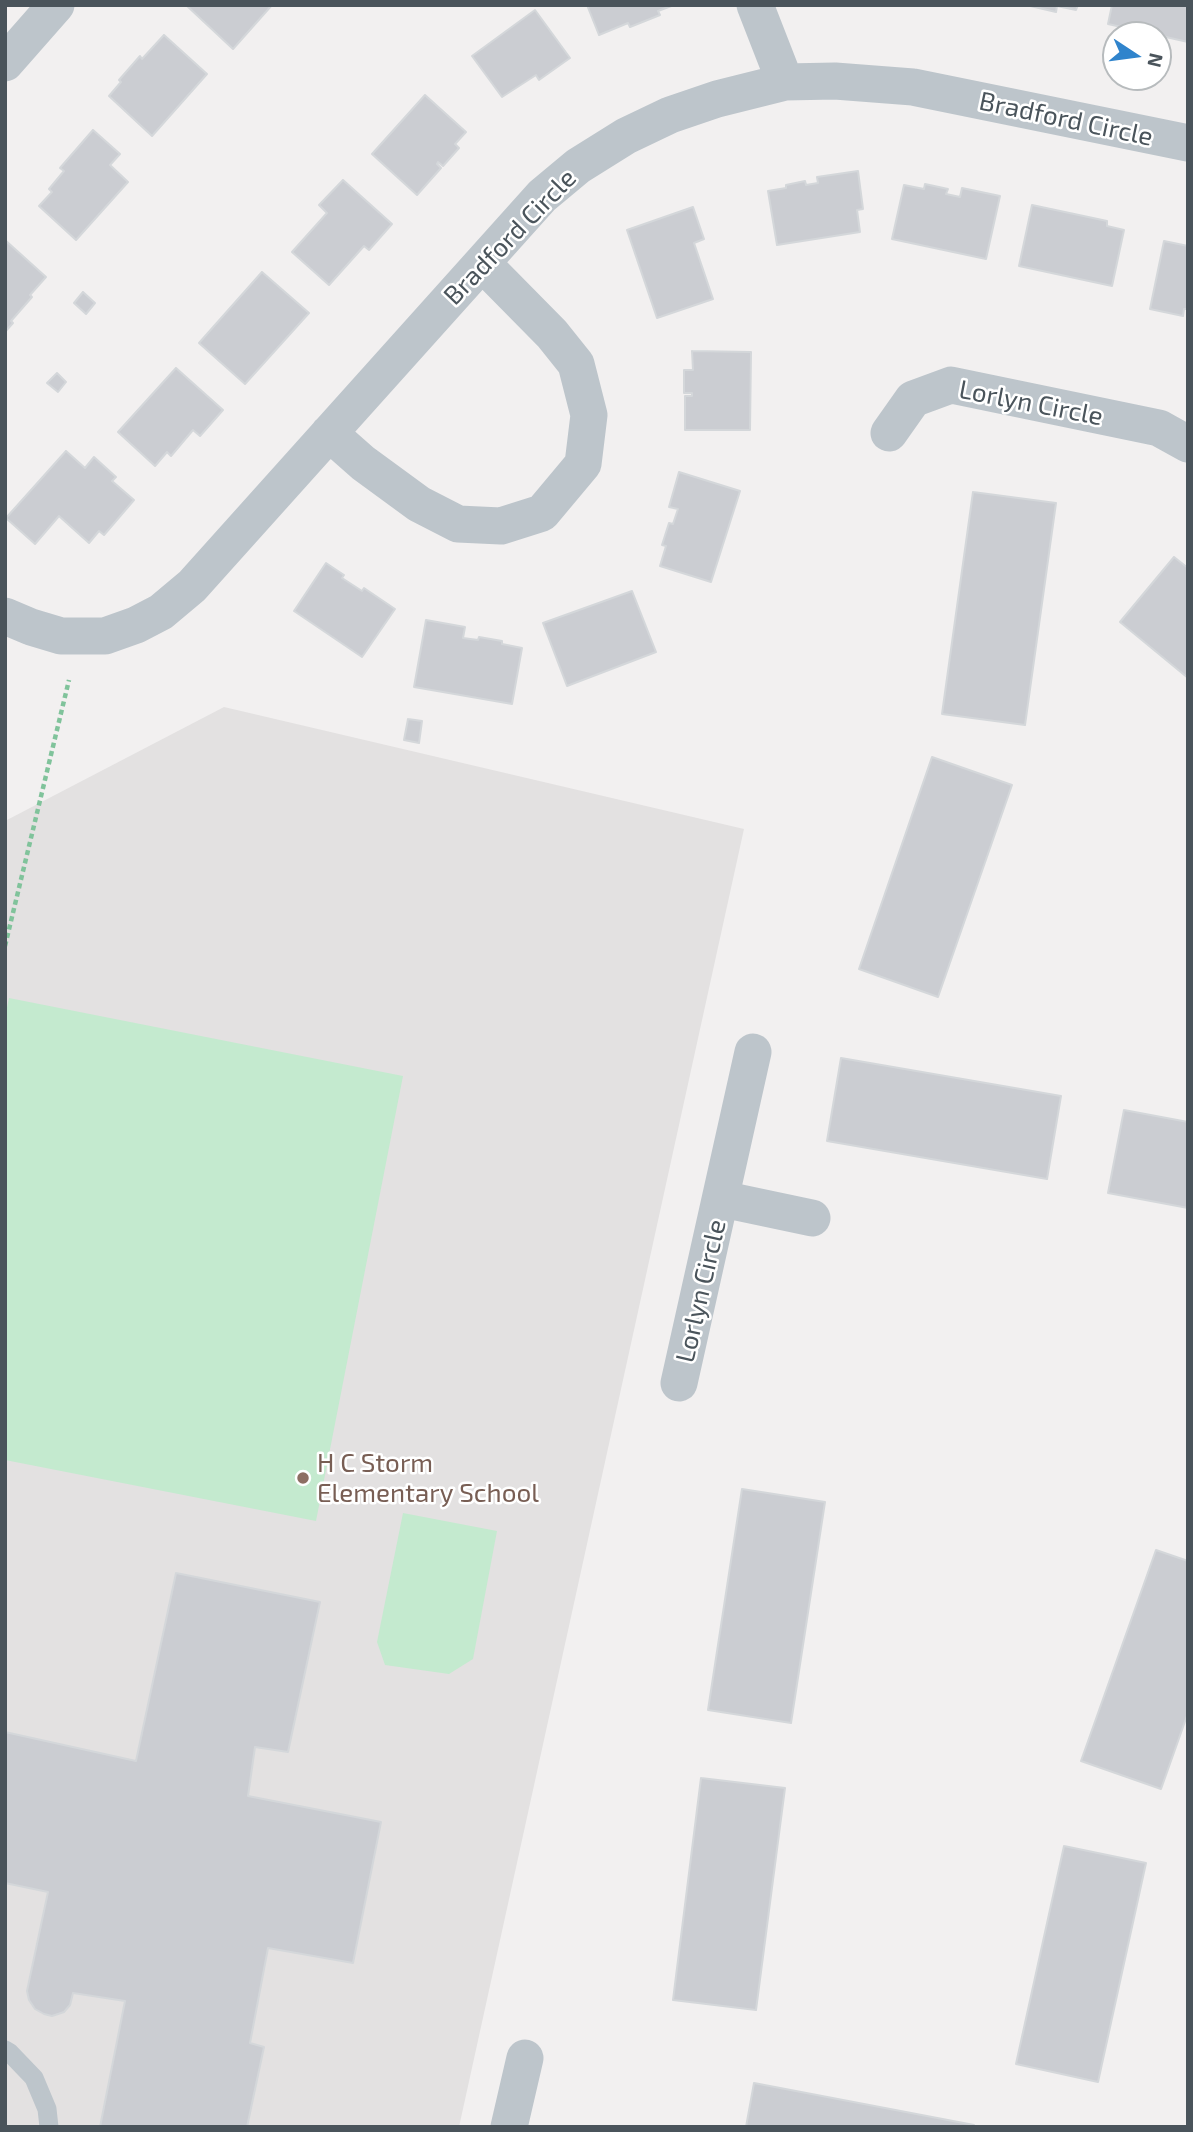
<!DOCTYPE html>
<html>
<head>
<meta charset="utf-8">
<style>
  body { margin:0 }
  #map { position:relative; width:1193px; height:2132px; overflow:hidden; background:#f2f0f0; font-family:"Exo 2",sans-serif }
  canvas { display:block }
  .frame { position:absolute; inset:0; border:7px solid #4a545b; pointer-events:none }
  .north { position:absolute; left:1102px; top:21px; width:70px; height:70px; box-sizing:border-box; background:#fff; border:2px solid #b7bbbd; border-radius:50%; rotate:103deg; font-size:19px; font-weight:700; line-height:28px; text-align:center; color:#4a545b }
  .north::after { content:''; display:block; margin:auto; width:24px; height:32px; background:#3084cc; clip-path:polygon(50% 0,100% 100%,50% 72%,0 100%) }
</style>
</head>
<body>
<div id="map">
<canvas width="1193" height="2132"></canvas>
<div class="frame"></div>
<div class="north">N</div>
</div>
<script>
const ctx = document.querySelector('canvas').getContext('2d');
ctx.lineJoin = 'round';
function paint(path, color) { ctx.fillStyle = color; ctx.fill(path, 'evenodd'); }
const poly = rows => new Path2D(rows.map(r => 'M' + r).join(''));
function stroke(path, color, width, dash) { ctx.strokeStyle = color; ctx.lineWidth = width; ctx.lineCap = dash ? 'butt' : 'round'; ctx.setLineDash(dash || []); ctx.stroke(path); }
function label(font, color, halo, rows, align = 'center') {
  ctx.font = font + ' "Exo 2",sans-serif'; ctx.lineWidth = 5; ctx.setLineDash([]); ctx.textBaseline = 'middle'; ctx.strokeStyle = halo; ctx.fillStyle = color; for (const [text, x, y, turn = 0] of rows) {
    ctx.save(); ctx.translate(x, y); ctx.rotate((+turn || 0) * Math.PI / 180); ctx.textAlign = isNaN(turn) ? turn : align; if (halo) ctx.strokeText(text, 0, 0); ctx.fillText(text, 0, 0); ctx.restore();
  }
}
paint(poly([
  [224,707,744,829,459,2127,5,2127,5,821]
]), '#e3e1e1');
paint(poly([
  [9,998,403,1076,316,1521,5,1460,5,1017],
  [403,1513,497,1531,473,1659,449,1674,385,1665,377,1642]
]), '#c4eacf');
const building = poly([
  [186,5,272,5,233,49,186,5],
  [587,5,674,5,658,11,660,15,630,27,628,23,599,35,587,5],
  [1026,5,1078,5,1076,10,1057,6,1056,12,1026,5],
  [1112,5,1188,5,1188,42,1108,24,1112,5],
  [535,10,570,58,539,80,536,75,502,97,472,56,535,10],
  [164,35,207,74,152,136,109,96,121,82,119,80,140,56,142,59,164,35],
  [425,95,466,132,455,144,459,148,443,166,438,162,437,164,441,168,417,195,372,154,425,95],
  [93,130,120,154,110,165,128,182,76,240,39,206,52,192,49,189,64,171,60,168,93,130],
  [858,171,863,209,857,210,860,232,777,245,768,191,786,188,786,185,805,181,806,185,818,183,817,177,858,171],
  [343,180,392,224,369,250,364,246,329,285,292,252,327,213,319,205,343,180],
  [925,184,948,189,946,194,960,197,962,188,1000,196,986,259,892,239,904,185,924,189,925,184],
  [1032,205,1107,221,1107,226,1124,230,1112,286,1019,266,1032,205],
  [693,207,704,239,694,243,713,299,657,318,627,230,693,207],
  [5,240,46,277,30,295,32,297,11,321,13,323,5,332,5,240],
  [1164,241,1188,246,1188,309,1184,309,1183,316,1150,309,1164,241],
  [262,272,309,313,245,384,199,343,262,272],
  [83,292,95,303,86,314,74,303,83,292],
  [692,351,751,352,750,430,685,430,685,396,692,396,692,393,684,393,684,370,693,370,692,351],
  [176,368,223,410,200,436,193,430,171,456,167,452,155,466,118,432,176,368],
  [57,373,66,382,58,392,47,383,57,373],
  [66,451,85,468,94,457,116,477,112,481,134,500,104,535,99,531,89,543,59,516,35,544,6,518,66,451],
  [679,472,740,491,711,582,660,566,666,546,662,545,669,523,673,524,678,509,669,507,679,472],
  [973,492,1056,503,1025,725,942,714,973,492],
  [1174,557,1188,568,1188,678,1120,622,1174,557],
  [326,563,344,575,342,578,362,591,364,588,395,609,362,657,294,611,326,563],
  [632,591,656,652,567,686,543,623,632,591],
  [426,620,465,627,463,638,478,640,479,637,502,641,502,644,522,648,512,704,414,687,426,620],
  [408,719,422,721,419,743,404,740,408,719],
  [932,757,1012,785,938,997,859,969,932,757],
  [841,1058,1061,1096,1047,1179,827,1141,841,1058],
  [1124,1110,1188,1122,1188,1208,1108,1193,1124,1110],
  [742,1489,825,1502,791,1723,708,1710,742,1489],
  [1156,1550,1188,1561,1188,1713,1161,1789,1081,1761,1156,1550],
  [176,1573,320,1602,288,1752,255,1747,248,1796,381,1822,353,1963,268,1948,250,2043,264,2047,247,2127,100,2127,125,2001,73,1993,70,2005,64,2012,52,2016,44,2014,35,2009,29,2000,27,1991,48,1892,5,1883,5,1732,136,1761,176,1573],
  [701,1778,785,1788,756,2010,673,2000,701,1778],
  [1064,1846,1146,1863,1098,2082,1016,2064,1064,1846],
  [754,2083,974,2125,973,2127,746,2127,754,2083]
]);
paint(building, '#cbcdd2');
stroke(building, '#d4d7da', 2);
stroke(poly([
  [5,946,69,680]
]), '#80c39b', 4.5, [5, 3.5]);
stroke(poly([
  [5,2050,10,2053,34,2078,47,2109,49,2127]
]), '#bdc5cb', 19);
stroke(poly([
  [755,5,785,82],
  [5,63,56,5],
  [329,433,363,463,419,504,458,524,501,526,542,513,583,464,589,415,576,364,552,334,482,263],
  [889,433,913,399,951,385,1159,428,1188,444],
  [5,616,31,627,61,636,105,636,136,625,161,612,192,586,542,196,578,166,626,136,670,115,717,99,785,82,835,81,913,87,1188,143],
  [722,1199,812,1218],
  [679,1383,753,1052],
  [509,2127,525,2058]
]), '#bdc5cb', 37);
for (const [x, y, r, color] of [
  [303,1478,7,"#8d6e63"]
]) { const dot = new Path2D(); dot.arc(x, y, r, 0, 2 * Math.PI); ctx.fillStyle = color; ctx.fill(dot); stroke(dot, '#fff', 2.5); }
label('26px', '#4a545b', '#fff', [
  ["Bradford Circle",1066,119,12],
  ["Bradford Circle",510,237,-46],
  ["Lorlyn Circle",1031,403,11],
  ["Lorlyn Circle",701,1291,-77]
]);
label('26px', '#785e54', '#fff', [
  ["H C Storm",317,1463],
  ["Elementary School",317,1493]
], 'left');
</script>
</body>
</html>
